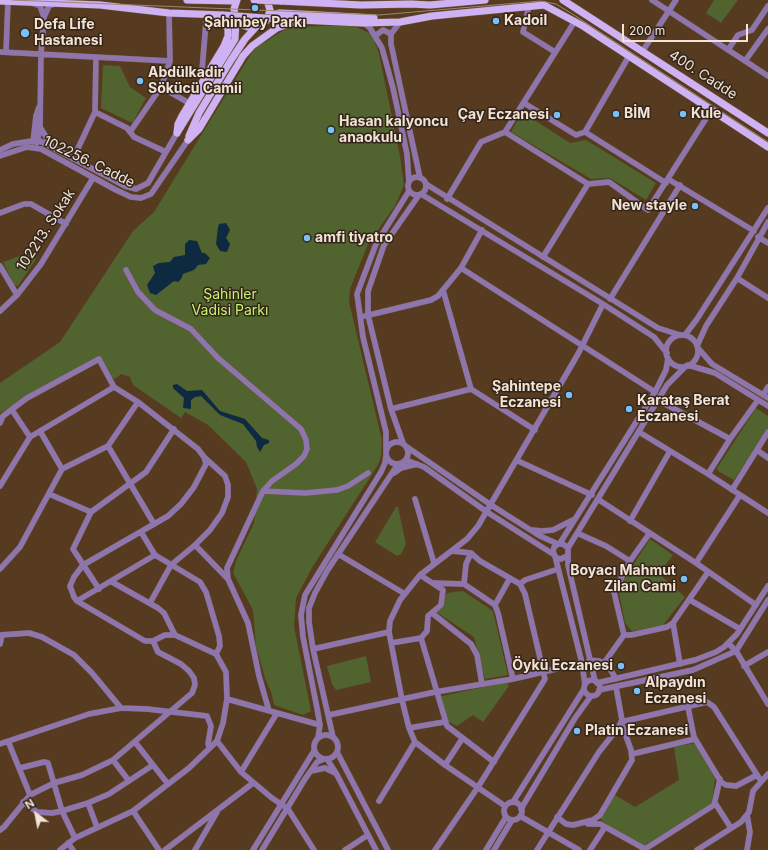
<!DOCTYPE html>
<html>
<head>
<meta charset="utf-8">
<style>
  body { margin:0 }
  #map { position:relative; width:768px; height:850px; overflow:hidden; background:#563b20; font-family:Inter,sans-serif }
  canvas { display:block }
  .north { position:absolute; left:16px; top:794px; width:40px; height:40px; -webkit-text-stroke:3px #322519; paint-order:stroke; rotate:328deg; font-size:11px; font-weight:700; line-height:16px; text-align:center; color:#f4e3d4 }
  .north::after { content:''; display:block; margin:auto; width:14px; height:18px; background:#f4e3d4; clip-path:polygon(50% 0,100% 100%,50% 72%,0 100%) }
  .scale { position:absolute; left:622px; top:24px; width:126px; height:18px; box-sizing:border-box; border:2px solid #f4e3d4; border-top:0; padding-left:5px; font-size:12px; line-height:14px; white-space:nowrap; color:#f4e3d4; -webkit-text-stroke:3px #322519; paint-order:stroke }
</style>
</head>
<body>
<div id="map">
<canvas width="768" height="850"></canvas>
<div class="north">N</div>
<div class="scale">200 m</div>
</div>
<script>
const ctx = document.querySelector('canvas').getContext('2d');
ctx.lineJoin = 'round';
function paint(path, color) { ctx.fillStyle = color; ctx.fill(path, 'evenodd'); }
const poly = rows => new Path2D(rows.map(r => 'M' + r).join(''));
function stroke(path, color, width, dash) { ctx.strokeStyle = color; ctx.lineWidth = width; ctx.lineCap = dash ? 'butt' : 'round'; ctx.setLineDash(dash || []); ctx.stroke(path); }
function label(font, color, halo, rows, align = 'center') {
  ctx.font = font + ' Inter,sans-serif'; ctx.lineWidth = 3; ctx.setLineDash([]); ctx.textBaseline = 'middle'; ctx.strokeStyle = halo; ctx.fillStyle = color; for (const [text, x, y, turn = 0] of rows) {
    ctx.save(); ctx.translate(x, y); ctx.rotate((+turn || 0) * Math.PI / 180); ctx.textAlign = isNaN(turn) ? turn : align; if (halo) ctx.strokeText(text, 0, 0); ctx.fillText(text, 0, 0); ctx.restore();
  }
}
paint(poly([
  [714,0,738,0,721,23,706,13],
  [351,25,372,34,379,54,400,156,404,185,395,206,368,244,350,289,349,302,382,440,381,456,378,465,313,566,296,598,294,626,311,711,303,715,274,705,271,692,265,678,256,646,253,610,233,573,236,561,254,523,257,489,246,462,208,425,185,412,181,418,133,385,130,377,121,374,115,379,110,376,99,358,93,359,0,413,0,383,60,342,133,231,154,212,254,49,289,27],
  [103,65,120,66,130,87,146,98,133,122,130,122,101,108],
  [522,112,570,143,586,140,656,183,646,200,610,178,591,179,511,132],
  [28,253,36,259,18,286,14,285,3,262],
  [756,408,768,416,768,428,734,480,718,471,717,468],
  [396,507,398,507,406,544,401,554,397,556,375,542],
  [650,539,673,555,659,574,685,597,663,625,632,631,625,623,618,588],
  [463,591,493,611,508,675,485,679,474,637,436,612,447,593],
  [366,656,371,682,336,690,332,684,327,666],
  [507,682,509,686,483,722,473,715,457,726,443,719,437,697],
  [695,743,715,778,712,803,644,846,627,838,602,821,599,816,615,795,635,807,679,780,674,747]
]), '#51632e');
paint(poly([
  [226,223,230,230,226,238,230,244,227,252,220,251,216,244,218,227,219,224],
  [189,240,197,241,202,253,205,253,210,258,206,264,198,265,194,270,183,274,181,279,178,282,174,281,156,295,150,293,147,285,155,273,153,266,159,263,170,262,174,257,185,255,185,244],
  [177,384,187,391,202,390,220,411,245,419,262,438,269,440,269,443,264,445,260,452,257,447,256,441,243,424,220,415,201,396,195,397,191,400,191,409,183,408,184,398,173,388,173,385]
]), '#0e2a40');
const minor = poly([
  [652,0,768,76],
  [32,3,40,6,44,17],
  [529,6,523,32,555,52],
  [400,22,391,34,391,44,420,178],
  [364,23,370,28,382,48,393,88,407,154,409,182],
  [375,36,383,30,391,34],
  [728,50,738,35,752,30,768,6],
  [0,52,170,61],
  [6,52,8,1],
  [642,52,676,0],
  [629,56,585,132,666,183],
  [745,61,768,29],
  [204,78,202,70,206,22],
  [161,87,189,103],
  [524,103,576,135,585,132],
  [95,112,127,128,134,137,166,152],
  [40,127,51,145],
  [130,132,161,87,170,61,169,13],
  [505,132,588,184,609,182,648,210,712,109],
  [33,142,36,116,39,107],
  [37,143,40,127,41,54,44,17,49,6,54,4],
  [0,150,13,144,38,140,125,186,136,189,148,183,177,133],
  [0,156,27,147,41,149,116,190,131,197,141,198,151,194,188,140],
  [73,159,95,112,96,57],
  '408 186a9 9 0 1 1 18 0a9 9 0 1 1-18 0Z',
  [668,179,754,231],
  [426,184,658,328,680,335],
  [421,194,603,304,654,337,667,353],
  [447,199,481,142,505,132,575,21],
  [0,213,24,204,31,204,66,224],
  [758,237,768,243],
  [543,257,588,184],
  [0,266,17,295],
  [461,268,655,392],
  [126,270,138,292,155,310,191,329,218,358,301,429,306,440,307,449,304,456,296,464,272,481,263,491,227,568,228,579,248,623,259,676,269,711],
  [737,278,768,298],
  [443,290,471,389,535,430],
  [610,299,680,185],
  [0,311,17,295,41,264,93,178],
  [365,316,431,300,438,296,461,268,482,230],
  [685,335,697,319,768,208],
  '666 351a16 16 0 1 1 32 0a16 16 0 1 1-32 0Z',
  [697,346,706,326,737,278,768,222],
  [698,348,712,364,768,398],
  [688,365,715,373,768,406],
  [763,395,768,387],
  [658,400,730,439],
  [391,409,471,389],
  [12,410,30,437],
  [0,423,3,416,27,398,99,359,114,387],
  [40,431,62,469],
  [639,432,708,474,730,439,758,400],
  '386 453a11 11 0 1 1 22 0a11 11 0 1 1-22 0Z',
  [403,443,391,409,368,315,368,291,384,245,419,195],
  [108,446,154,524],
  [407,447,491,505,540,536,558,544],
  [386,450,386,432,363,337,357,294,376,244,409,191],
  [757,450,768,458],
  [406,460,424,467,487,512,553,554],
  [518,461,592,495],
  [394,473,401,468,417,464],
  [708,474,768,513],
  [0,486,30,437,114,387,138,402,198,449,204,457,206,464,194,487,181,504,168,516,83,565,74,577,70,586,74,597,77,601,145,641,153,641,165,635,175,635,216,654,226,672,227,699,223,723,217,741,189,768,133,811,75,838,60,850],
  [732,490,768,432],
  [263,491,305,493,337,490,348,486,368,473],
  [49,494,91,512],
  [415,499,434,563],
  [599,500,696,563,756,605],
  [630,521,670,451],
  [532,530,542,531,553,530,575,519],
  [141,532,155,555,200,582,206,592,219,636,220,646,216,654],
  [577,533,606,546,630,561],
  [649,534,630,561,614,592,624,635,631,635,667,627,673,623,708,572],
  [560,543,655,392,666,370,668,358],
  [195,545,228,579],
  [568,548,667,385,686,366],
  [471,553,466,564,464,584,495,605,498,613,513,679],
  [338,554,405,594],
  [555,556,582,663,585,685],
  [567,556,561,559,556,558,553,552,554,547,558,544,563,544,568,548,568,565,595,681],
  [696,563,740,495],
  [0,569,20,547,62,469,108,446,138,402],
  [420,575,443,590,441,605,428,616,427,631,421,638],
  [112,582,158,608,164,613,175,635],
  [434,583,464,584],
  [520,584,525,580,558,569],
  [99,589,73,549,91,512,146,472,174,429],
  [690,600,740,629],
  [77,601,155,555],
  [150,603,171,565,195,545,210,530,222,513,228,497,228,485,225,476,204,457],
  [495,605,510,578],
  [432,613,471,644,477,655,482,684],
  [673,623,680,664],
  [0,635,29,633,42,637,74,655,92,673,121,708],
  [391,643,421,638,447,726,494,762],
  [728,643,736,651,768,704],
  [0,644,2,635],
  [313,649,389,632],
  [589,660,599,661,607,664,616,679],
  [604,663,624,635],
  [744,666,768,652],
  '584 688a8 8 0 1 1 16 0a8 8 0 1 1-16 0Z',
  [597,683,695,660,716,652,724,647,737,634,768,586],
  [599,690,693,670,736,651,768,600],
  [227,699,320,725],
  [688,707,694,737,721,782,726,785,736,786,757,775],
  [329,715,435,692,513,679,582,663],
  [409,728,444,722],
  '314 747a12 12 0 1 1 24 0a12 12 0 1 1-24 0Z',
  [333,737,313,649,309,622,309,608,315,593,327,571,398,464],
  [318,738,320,725,317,708,303,637,301,615,305,595,381,472,385,463,386,455],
  [8,741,30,795],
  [217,741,241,772,272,798,288,809,314,850],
  [135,742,168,784],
  [0,744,89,714,121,708,147,709,207,716,211,726,208,744,210,748],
  [337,752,388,850],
  [632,754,695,739],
  [327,759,336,773,376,850],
  [113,760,129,781],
  [445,765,462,739],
  [20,768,44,762,48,763,62,811,75,838],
  [311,771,325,768,335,773],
  [241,772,277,713],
  [379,801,415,742],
  [23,802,37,812,52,813,62,811,88,803,109,794,153,765],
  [513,802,584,689],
  '504 811a9 9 0 1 1 18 0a9 9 0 1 1-18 0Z',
  [88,803,97,827],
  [715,803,731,828],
  [505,806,445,765,415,742,409,728,402,700,389,632,390,621,400,600,420,575,467,539,478,526,578,354,603,304],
  [521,809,575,718,591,696],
  [133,811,159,850],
  [747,815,750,832,747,850],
  [520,816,579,850],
  [557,817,566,824,573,825,593,820,600,815,632,760,631,750,621,722,707,702,714,707,761,781],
  [588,824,600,824,645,849,714,805,720,779],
  [0,830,4,827,30,795,54,783,82,775,113,760,192,693,195,685,194,678,189,671,181,664,158,652,153,641],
  [68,843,73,850],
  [165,850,253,783],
  [195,850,217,812],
  [253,850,314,751],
  [262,850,305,779,317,762,324,759],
  [345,850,368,835],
  [435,850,478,787,545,679,525,594,520,584,480,561,471,553,452,551],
  [486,850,506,817],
  [494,850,512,820],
  [537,850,599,752,618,728,622,720,616,687],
  [590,850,605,827],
  [697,850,741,822,749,812,753,791,768,774]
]);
const major = poly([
  [187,0,236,1],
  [237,0,234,9,235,17,242,25,251,28,260,25,267,20,270,10,267,0],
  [563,0,768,133],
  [0,1,100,5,169,13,223,15],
  [280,1,361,5,411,4,430,5,485,0],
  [544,5,583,26,768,147],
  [278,19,363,23,400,22,432,16,544,5],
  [267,20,270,15,280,13,374,18],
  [177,133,178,124,182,116,224,46,228,36,228,29,224,21,215,17],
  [177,133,235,39,236,19],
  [189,136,199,113,231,60,245,39,256,27],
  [188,140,199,129,243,56,252,46,277,28,294,22]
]);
stroke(minor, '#725940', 6);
stroke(major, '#725940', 8);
stroke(minor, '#8e75ac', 5.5);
stroke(major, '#cfb2f4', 7);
stroke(poly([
  [12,0,379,15,541,1,556,4,574,15,768,142]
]), '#9d8771', 1);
const majorBridge = poly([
  [254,0,280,1],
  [223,15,278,19]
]);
stroke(majorBridge, '#725940', 8, []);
stroke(majorBridge, '#cfb2f4', 7);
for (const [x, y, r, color] of [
  [255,8,4,"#79bff8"],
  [496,21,4,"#79bff8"],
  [25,33,5,"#79bff8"],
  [140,81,4,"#79bff8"],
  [616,114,4,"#79bff8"],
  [683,114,4,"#79bff8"],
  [557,115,4,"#79bff8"],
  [331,130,4,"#79bff8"],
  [695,206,4,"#79bff8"],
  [307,238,4,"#79bff8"],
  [569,395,4,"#79bff8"],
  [629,409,4,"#79bff8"],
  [684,579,4,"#79bff8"],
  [621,666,4,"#79bff8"],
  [637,691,4,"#79bff8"],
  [577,731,4,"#79bff8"]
]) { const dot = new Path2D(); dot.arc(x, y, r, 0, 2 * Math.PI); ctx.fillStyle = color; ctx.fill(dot); stroke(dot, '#322519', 1.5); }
label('bold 14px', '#f4e3d4', '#322519', [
  ["Kadoil",504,21],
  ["Şahinbey Parkı",255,23,"center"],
  ["Defa Life",34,25],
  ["Hastanesi",34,41],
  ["Abdülkadir",148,73],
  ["Sökücü Camii",148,89],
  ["BİM",624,114],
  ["Kule",691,114],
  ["Çay Eczanesi",549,115,"right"],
  ["Hasan kalyoncu",339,122],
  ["anaokulu",339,138],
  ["New stayle",687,206,"right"],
  ["amfi tiyatro",315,238],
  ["Şahintepe",561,387,"right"],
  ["Eczanesi",561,403,"right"],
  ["Karataş Berat",637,401],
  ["Eczanesi",637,417],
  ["Boyacı Mahmut",676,571,"right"],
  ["Zilan Cami",676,587,"right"],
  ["Öykü Eczanesi",613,666,"right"],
  ["Alpaydın",645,683],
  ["Eczanesi",645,699],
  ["Platin Eczanesi",585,731]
], 'left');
label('14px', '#f4e3d4', '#322519', [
  ["400. Cadde",703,75,33],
  ["102256. Cadde",89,162,26],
  ["102213. Sokak",46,230,-57]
]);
label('14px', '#c7f172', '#322519', [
  ["Şahinler",230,295],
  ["Vadisi Parkı",230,311]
]);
</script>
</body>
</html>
